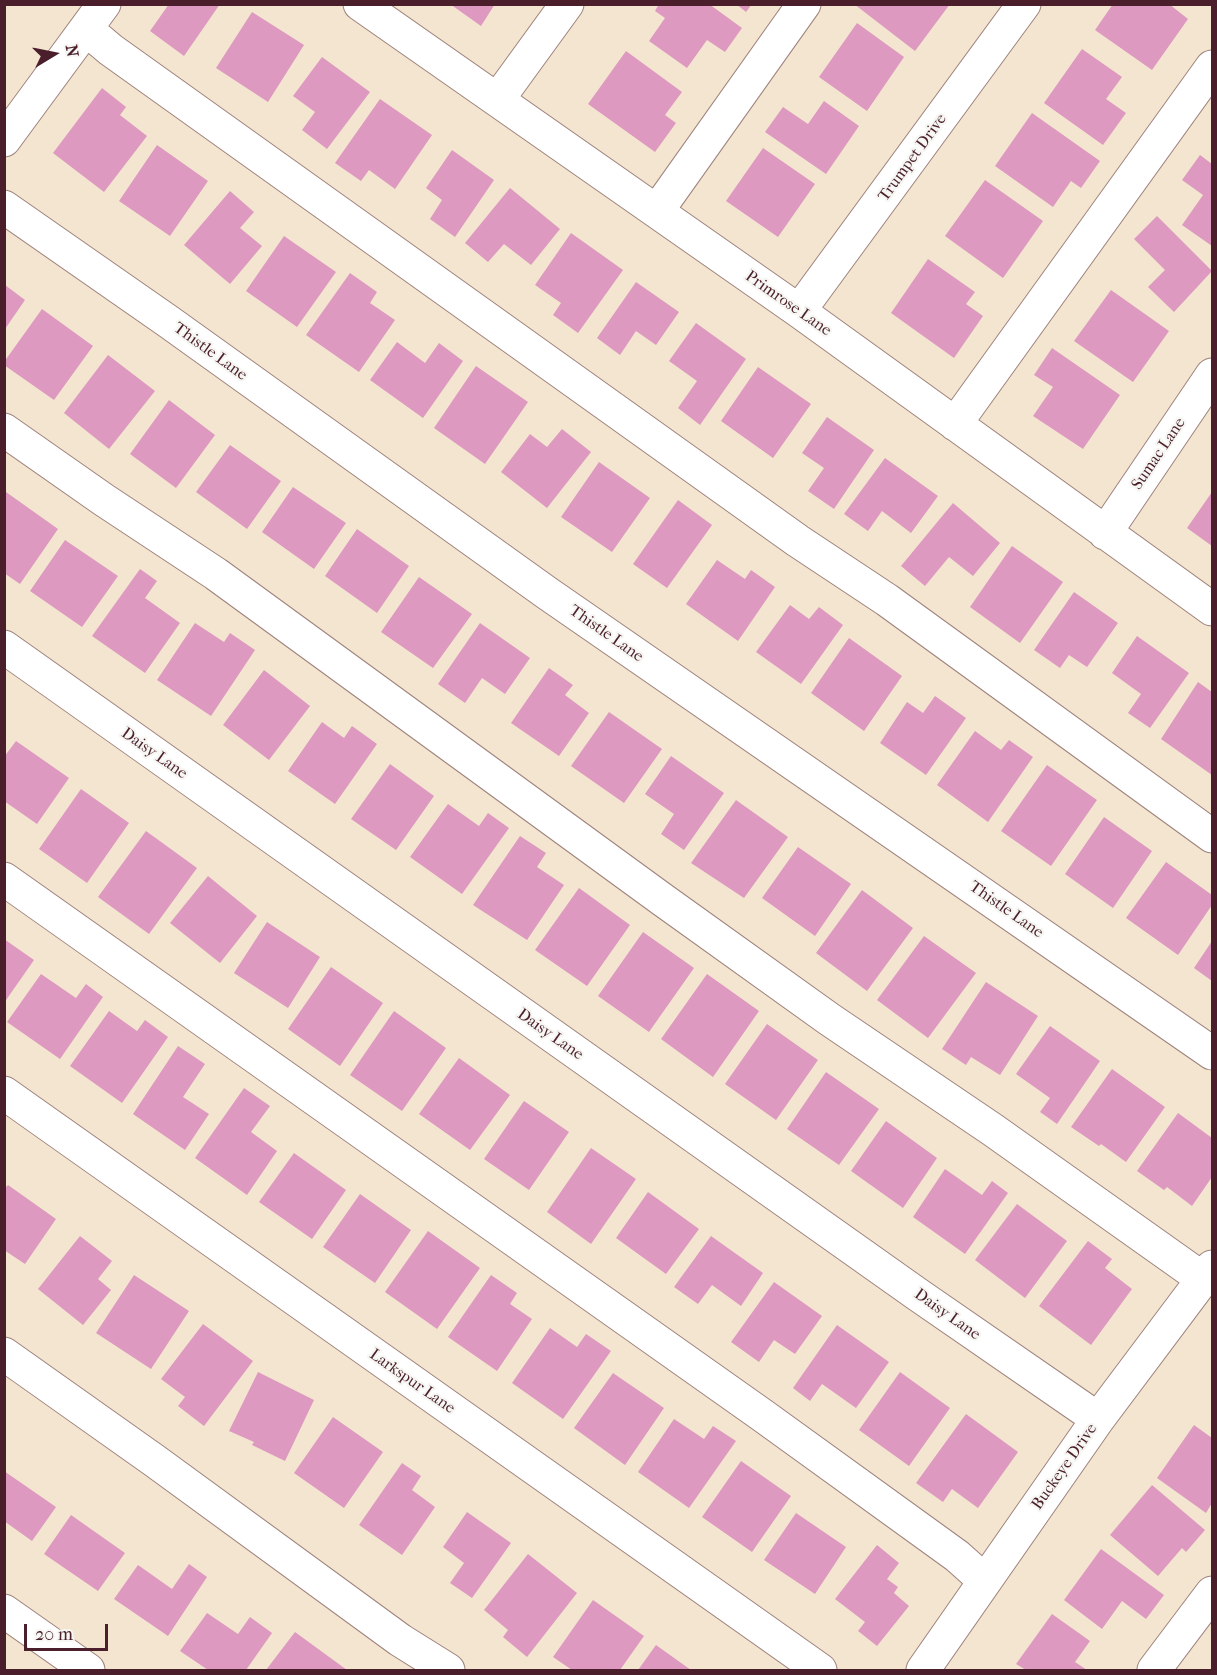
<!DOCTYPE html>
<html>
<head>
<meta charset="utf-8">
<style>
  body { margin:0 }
  #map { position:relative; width:1217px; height:1675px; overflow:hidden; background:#f3e5cf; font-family:"IM FELL French Canon",serif }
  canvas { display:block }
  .frame { position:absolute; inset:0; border:6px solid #4a1f2b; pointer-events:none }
  .north { position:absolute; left:24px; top:24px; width:60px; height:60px; -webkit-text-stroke:4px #f6f6f2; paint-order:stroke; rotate:80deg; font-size:16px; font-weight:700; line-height:24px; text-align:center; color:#4a1f2b }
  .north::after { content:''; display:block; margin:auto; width:21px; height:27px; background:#4a1f2b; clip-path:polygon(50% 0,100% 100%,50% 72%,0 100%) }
  .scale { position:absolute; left:24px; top:1624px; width:84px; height:27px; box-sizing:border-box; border:3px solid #4a1f2b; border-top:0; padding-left:8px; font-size:18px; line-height:21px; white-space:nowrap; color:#4a1f2b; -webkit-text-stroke:4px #f6f6f2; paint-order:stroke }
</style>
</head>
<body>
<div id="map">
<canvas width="1217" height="1675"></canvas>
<div class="frame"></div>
<div class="north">N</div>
<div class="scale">20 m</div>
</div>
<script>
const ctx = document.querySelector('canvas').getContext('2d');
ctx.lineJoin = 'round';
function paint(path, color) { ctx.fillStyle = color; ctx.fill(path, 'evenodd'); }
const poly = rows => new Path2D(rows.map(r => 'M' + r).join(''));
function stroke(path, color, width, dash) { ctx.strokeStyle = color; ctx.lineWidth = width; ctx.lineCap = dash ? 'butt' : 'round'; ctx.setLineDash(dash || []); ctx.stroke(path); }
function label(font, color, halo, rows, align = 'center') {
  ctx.font = font + ' "IM FELL French Canon",serif'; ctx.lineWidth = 4.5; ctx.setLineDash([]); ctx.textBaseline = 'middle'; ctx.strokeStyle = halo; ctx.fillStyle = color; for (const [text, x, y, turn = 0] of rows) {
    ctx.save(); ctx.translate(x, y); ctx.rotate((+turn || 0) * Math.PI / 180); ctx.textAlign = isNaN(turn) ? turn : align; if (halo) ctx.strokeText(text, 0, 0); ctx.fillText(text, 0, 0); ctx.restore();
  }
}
paint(poly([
  [169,4,220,4,184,56,150,31],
  [450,4,495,4,481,26],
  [659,4,709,4,742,28,725,52,707,40,687,68,649,41,665,18,655,11],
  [736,4,752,4,746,12],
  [854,4,950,4,915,51],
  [1113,4,1169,4,1188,19,1152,70,1095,30],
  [252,12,304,45,268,102,216,68],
  [857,23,904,57,867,111,819,77],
  [1082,49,1122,77,1106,99,1126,113,1103,145,1044,103],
  [626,51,682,92,665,115,676,123,655,152,588,104],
  [322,57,370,92,327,149,302,130,315,112,293,96],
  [102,88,126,107,120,115,147,136,104,192,53,153],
  [380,99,432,135,395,189,369,170,361,181,335,163],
  [824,101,859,126,826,174,765,132,783,107,808,124],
  [1032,113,1100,161,1081,188,1071,181,1053,207,995,166],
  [157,145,208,181,170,236,119,201],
  [763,148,815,184,778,237,726,201],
  [452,150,494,180,455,237,430,219,442,200,426,188],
  [1200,155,1212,164,1212,246,1182,225,1203,195,1182,180],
  [985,180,1043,221,1003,278,945,236],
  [510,188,560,229,531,265,504,244,488,262,465,243],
  [230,191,254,212,240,228,262,246,230,284,184,245],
  [1157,216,1212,271,1174,312,1148,287,1165,270,1134,239],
  [571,233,623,270,578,333,553,315,561,303,535,285],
  [284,236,336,272,297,327,246,291],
  [928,259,975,292,966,304,983,316,954,358,891,313],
  [350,273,377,292,370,303,395,320,359,372,306,335],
  [636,282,679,312,656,345,636,331,620,355,597,338],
  [5,285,25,300,5,329],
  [1111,290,1169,331,1133,382,1074,341],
  [42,309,93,346,54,400,4,365,4,362],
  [696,323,746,359,700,425,678,408,697,381,669,361],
  [397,342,425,363,439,343,463,361,423,418,370,380],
  [1052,348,1120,395,1083,449,1033,416,1053,387,1034,375],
  [108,355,155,391,109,449,64,413],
  [476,366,528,402,485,464,434,428],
  [758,367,811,404,773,458,721,421],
  [169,400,215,435,176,488,130,454],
  [827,417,874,450,834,509,808,491,824,468,802,453],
  [562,429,591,452,547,508,501,472,530,434,547,447],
  [230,445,281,481,247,529,196,492],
  [885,458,938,496,911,533,882,511,868,531,844,514],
  [599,462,650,498,612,552,561,517],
  [293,487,346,523,314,569,262,532],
  [6,492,58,529,20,584,4,573],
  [1212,492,1212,546,1187,528],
  [678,500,712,525,667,588,633,564],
  [953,503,1000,543,973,576,949,557,925,586,901,566],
  [357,529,409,566,377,613,325,576],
  [65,540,118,576,82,627,30,591],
  [1012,546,1063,582,1020,643,970,607],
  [717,560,745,579,751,570,775,587,738,641,686,604],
  [140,569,157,581,145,598,180,623,145,673,92,636],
  [419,577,472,614,433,668,381,632],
  [1074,592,1118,623,1087,667,1069,655,1060,668,1034,650],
  [790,605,809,619,819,607,843,625,801,684,756,652],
  [195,623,224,642,230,633,255,650,211,716,157,680],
  [480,623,530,658,505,694,482,678,465,703,438,684],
  [1137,636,1189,673,1150,728,1128,713,1141,694,1112,673],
  [849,638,902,676,864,731,811,693],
  [549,668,573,685,565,695,589,713,559,756,511,723],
  [264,670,310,706,269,760,223,725],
  [1198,682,1212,692,1212,775,1161,739],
  [935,696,966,718,926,775,880,743,907,702,923,713],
  [609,712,662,749,624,803,571,766],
  [322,722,344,738,352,726,377,744,335,804,288,771],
  [975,731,1001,750,1009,740,1033,757,988,822,937,785],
  [16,741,69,778,37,824,4,801,4,757],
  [671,756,724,793,684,850,661,834,674,814,645,794],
  [390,764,434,796,396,850,351,819],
  [1047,765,1097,800,1051,866,1001,831],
  [81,789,129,823,87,883,39,849],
  [736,800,788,837,744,898,691,863],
  [448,804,479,826,488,813,509,828,462,894,410,857],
  [1104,817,1152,851,1113,908,1065,874],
  [146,831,197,868,149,934,98,897],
  [520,836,546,853,537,867,564,885,527,940,473,905],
  [798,847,851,884,815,936,762,898],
  [1166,862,1212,895,1212,905,1178,955,1126,918],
  [208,876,257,916,220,963,170,923],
  [579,888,630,925,587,986,535,950],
  [862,890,913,928,867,991,816,953],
  [267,922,320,957,288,1008,234,973],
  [643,932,694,968,649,1032,598,996],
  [924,936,976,973,928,1038,877,1000],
  [4,939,34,960,4,1003],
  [1212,941,1212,981,1194,968],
  [331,967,383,1003,340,1066,288,1029],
  [41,974,76,998,86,984,103,997,60,1059,7,1022],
  [707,974,759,1011,713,1077,661,1039],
  [986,982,1038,1016,1000,1075,971,1057,966,1065,942,1049],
  [109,1011,137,1031,145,1020,168,1037,122,1103,70,1066],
  [394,1011,446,1048,402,1111,350,1075],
  [767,1024,818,1060,776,1120,725,1084],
  [1050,1026,1100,1061,1057,1124,1040,1112,1050,1098,1016,1074],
  [178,1046,205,1064,183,1097,209,1114,185,1150,133,1114],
  [459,1058,510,1095,470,1150,419,1114],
  [1112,1069,1165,1107,1126,1162,1101,1144,1099,1146,1071,1127],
  [826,1072,879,1109,839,1165,787,1129],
  [244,1088,270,1106,251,1132,277,1151,247,1195,195,1158],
  [524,1101,569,1132,529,1190,484,1159],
  [1178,1113,1212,1138,1212,1177,1192,1206,1167,1187,1164,1190,1137,1171],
  [886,1121,937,1158,903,1208,851,1171],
  [591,1148,636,1179,591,1244,547,1212],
  [294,1153,346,1190,312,1239,259,1202],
  [945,1169,982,1195,992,1181,1008,1193,965,1254,913,1217],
  [8,1185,56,1219,25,1264,4,1250,4,1189],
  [648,1192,699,1229,666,1274,616,1238],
  [360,1194,411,1230,375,1283,323,1247],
  [1017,1204,1067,1241,1025,1298,975,1260],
  [428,1231,480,1268,437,1329,385,1292],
  [80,1236,112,1261,98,1279,111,1290,83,1325,38,1289],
  [711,1236,763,1273,741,1306,712,1285,698,1304,674,1287],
  [1088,1241,1112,1259,1105,1268,1132,1289,1091,1345,1039,1306],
  [134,1275,189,1311,151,1369,96,1333],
  [491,1275,517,1293,510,1304,532,1319,497,1371,448,1337],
  [774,1282,822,1316,795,1354,774,1340,759,1362,731,1342],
  [203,1324,253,1361,204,1426,178,1406,185,1397,161,1379],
  [837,1325,889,1362,856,1408,822,1384,810,1401,793,1388],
  [550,1328,577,1347,586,1334,611,1351,563,1419,512,1383],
  [258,1372,314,1400,285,1461,252,1445,254,1442,229,1431],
  [900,1372,950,1408,909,1466,859,1430],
  [613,1373,664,1408,625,1465,574,1428],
  [966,1414,1018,1452,978,1508,952,1489,943,1502,916,1483],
  [333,1417,383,1452,344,1508,294,1473],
  [674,1419,704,1439,713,1426,736,1441,689,1508,638,1472],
  [1194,1425,1212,1438,1212,1503,1206,1513,1157,1478],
  [741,1461,791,1496,752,1552,702,1517],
  [402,1463,421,1476,412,1490,435,1507,402,1555,359,1525],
  [4,1471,56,1507,32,1541,4,1521],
  [1152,1485,1205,1530,1186,1552,1182,1548,1158,1576,1110,1535],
  [467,1512,511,1543,472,1598,450,1583,464,1563,443,1547],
  [796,1513,846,1547,815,1594,764,1560],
  [71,1515,125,1553,98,1591,44,1554],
  [877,1545,899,1563,887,1579,898,1587,894,1593,909,1606,877,1646,858,1631,865,1622,835,1599],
  [1101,1549,1164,1595,1146,1619,1122,1601,1102,1629,1064,1600],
  [528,1554,577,1593,527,1657,503,1637,508,1630,484,1610],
  [189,1564,207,1577,168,1636,114,1599,138,1565,172,1589],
  [593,1600,644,1636,620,1670,572,1670,553,1657],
  [207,1613,238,1634,250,1617,272,1633,246,1670,208,1670,180,1651],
  [1052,1614,1090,1641,1075,1662,1087,1670,1026,1670,1016,1664],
  [295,1632,347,1670,266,1670],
  [656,1645,691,1670,638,1670]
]), '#de99c0');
const minor = poly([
  [360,4,799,311,1212,609],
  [86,29,111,50,798,541,887,600,1212,836],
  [498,99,567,4],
  [4,140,104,4],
  [4,207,169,322,547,593,1212,1053],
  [657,211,804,4],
  [799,311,1024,4],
  [955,424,1212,67],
  [4,430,104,500,216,574,663,900,829,1019,993,1130,1203,1279],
  [1105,533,1212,375],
  [4,647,917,1294,1098,1419],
  [4,879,762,1415,957,1556,985,1581],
  [4,1093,820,1670],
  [4,1354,155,1461,400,1640,448,1670],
  [4,1611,88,1670],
  [923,1670,1098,1419,1212,1267],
  [1154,1670,1212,1593]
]);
stroke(minor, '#9e827d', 35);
stroke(minor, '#fff', 33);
label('16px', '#4a1f2b', '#f6f6f2', [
  ["Trumpet Drive",913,158,-54],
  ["Primrose Lane",788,304,35],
  ["Thistle Lane",210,352,36],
  ["Sumac Lane",1159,454,-56],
  ["Thistle Lane",606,634,35],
  ["Daisy Lane",154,754,35],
  ["Thistle Lane",1006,910,35],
  ["Daisy Lane",550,1035,35],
  ["Daisy Lane",947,1315,35],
  ["Larkspur Lane",412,1382,35],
  ["Buckeye Drive",1065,1467,-55]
]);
</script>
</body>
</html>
